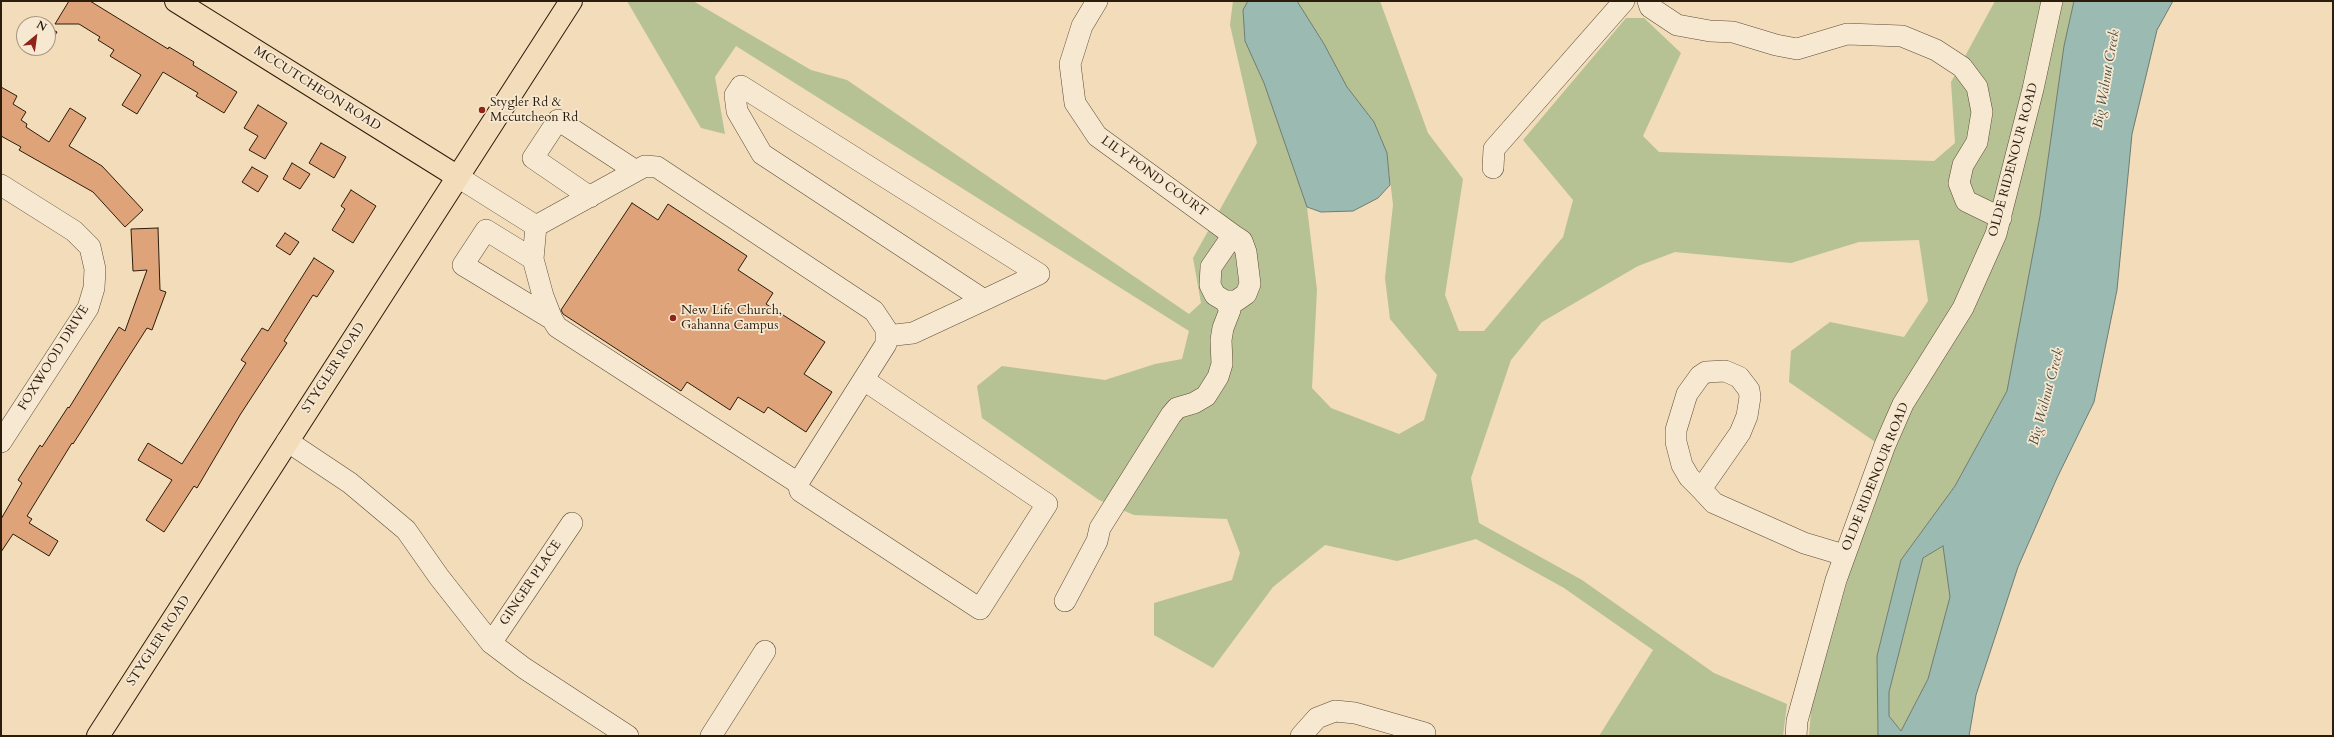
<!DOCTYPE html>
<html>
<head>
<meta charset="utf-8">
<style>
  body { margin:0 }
  #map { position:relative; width:2334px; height:737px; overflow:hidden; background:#f2dcb9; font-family:Cardo,serif }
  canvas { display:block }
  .frame { position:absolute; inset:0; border:2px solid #2c1c0c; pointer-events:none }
  .north { position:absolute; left:16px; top:16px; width:40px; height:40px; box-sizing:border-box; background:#f7e8d2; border:1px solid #a69683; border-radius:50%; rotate:29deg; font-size:11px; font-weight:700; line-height:16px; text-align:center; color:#2c1c0c }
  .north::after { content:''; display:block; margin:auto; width:14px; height:18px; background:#8f2418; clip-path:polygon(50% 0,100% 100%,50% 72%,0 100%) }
</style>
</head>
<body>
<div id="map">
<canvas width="2334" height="737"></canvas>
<div class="frame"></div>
<div class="north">N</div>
</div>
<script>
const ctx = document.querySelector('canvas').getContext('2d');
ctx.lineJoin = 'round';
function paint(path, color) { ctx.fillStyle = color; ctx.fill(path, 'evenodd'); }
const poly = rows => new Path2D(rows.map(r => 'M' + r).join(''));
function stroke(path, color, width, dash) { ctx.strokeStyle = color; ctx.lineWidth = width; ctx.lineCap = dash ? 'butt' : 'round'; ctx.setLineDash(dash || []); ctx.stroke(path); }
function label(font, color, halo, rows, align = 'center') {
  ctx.font = font + ' Cardo,serif'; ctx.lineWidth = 3.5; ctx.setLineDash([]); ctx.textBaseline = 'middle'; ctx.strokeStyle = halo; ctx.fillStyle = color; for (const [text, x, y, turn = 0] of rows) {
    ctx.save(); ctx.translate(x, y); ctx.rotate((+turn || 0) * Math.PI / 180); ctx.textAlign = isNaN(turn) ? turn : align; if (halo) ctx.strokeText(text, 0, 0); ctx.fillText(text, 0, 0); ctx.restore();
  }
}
paint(poly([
  [627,1,693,1,811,70,847,80,1189,314,1201,303,1193,258,1257,143,1230,25,1233,1,1248,1,1243,10,1245,41,1264,83,1307,207,1317,290,1312,388,1331,408,1399,434,1424,420,1437,375,1390,319,1385,278,1393,205,1387,153,1374,122,1347,87,1324,44,1296,1,1380,1,1428,133,1463,179,1445,295,1459,331,1484,331,1563,237,1573,200,1523,140,1626,18,1644,18,1681,53,1643,136,1659,152,1934,161,1955,143,1951,82,1995,1,2074,1,2064,46,2040,216,2007,391,1955,486,1901,560,1877,656,1878,736,1809,736,1811,710,1856,550,1891,453,1789,382,1791,351,1830,322,1904,337,1928,301,1919,240,1859,242,1791,263,1675,252,1638,266,1542,322,1511,360,1471,478,1479,523,1582,580,1714,673,1787,704,1783,736,1599,736,1653,650,1564,588,1476,539,1397,561,1325,545,1273,587,1213,668,1154,635,1154,603,1232,580,1240,553,1227,519,1134,515,1099,500,982,418,977,386,1002,366,1105,380,1155,364,1182,359,1189,331,736,46,715,77,725,134,701,128],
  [1943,546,1950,597,1928,679,1901,731,1889,716,1889,692,1923,558]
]), '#b6c293');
const water = poly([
  [1248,1,1297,1,1324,44,1347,87,1374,122,1387,153,1390,185,1378,198,1353,211,1321,212,1307,207,1264,83,1245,41,1243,10,1248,1],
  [2074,1,2173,1,2157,30,2132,134,2117,290,2094,402,2057,478,2018,567,1976,695,1969,736,1878,736,1877,656,1901,560,1955,486,2007,391,2040,216,2064,46,2074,1],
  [1943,546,1950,597,1928,679,1901,731,1889,716,1889,692,1923,558,1943,546]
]);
paint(water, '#9bbbb2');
stroke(water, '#6f7b70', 1);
const building = poly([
  [69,1,90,1,168,49,169,47,194,62,193,65,237,92,224,113,196,96,198,93,163,72,137,114,122,105,141,75,110,56,114,50,98,40,100,37,79,24,55,24,69,1],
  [48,27,57,32,48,47,48,27],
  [1,87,17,96,13,104,26,112,21,120,27,124,26,127,49,142,70,108,86,118,69,146,102,166,143,210,125,227,93,192,19,150,21,147,1,136,1,87],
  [258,105,287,123,265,159,249,150,258,136,244,128,258,105],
  [321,143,346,157,334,178,309,163,321,143],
  [292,163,310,174,300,189,283,179,292,163],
  [252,167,268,176,258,192,242,182,252,167],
  [351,190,376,206,353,243,332,230,345,209,341,206,351,190],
  [632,203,658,220,668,204,747,256,738,270,773,293,766,304,825,342,804,374,832,392,806,432,768,407,764,413,738,397,730,410,687,382,681,391,563,314,561,310,632,203],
  [158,228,160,290,166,292,152,330,147,328,73,444,72,443,27,516,32,519,29,523,58,541,49,556,13,534,1,552,1,519,22,483,18,480,40,445,42,447,68,407,69,408,119,327,125,331,147,270,133,271,131,229,158,228],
  [285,233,299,242,290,255,276,246,285,233],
  [314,258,334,271,317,297,313,295,284,341,287,343,240,415,197,488,194,486,164,532,146,520,172,480,138,460,148,443,182,464,246,363,241,360,262,328,268,331,314,258]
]);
paint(building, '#dfa379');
stroke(building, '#2c1c0c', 1);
const minor = poly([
  [1097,1,1082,26,1070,64,1075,103,1097,136,1233,235],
  [1648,1,1650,7,1677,25,1710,31,1733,32,1776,45,1797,49,1847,34,1902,36,1936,50,1962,67,1977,87,1982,112,1977,142,1963,165,1959,183,1966,201,2001,218],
  [645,166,657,167,874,311,886,329,886,344,798,483,557,327,552,319,543,296,533,259,536,226,645,166],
  [1493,168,1494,149,1624,1],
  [458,177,536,226],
  [1,185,74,231,90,247,95,269,94,288,88,308,1,442],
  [590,197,533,158,558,120,636,171],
  [1233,235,1242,241,1246,252,1250,284,1246,294,1236,301,1225,301,1215,295,1210,285,1211,267,1233,235],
  [533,259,486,230,463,265,552,319],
  [886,336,913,333,984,300,1039,274,741,86,735,95,737,111,762,154,984,300],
  [287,441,350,483,406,530,439,577,491,643,524,668,628,736],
  [798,483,800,491,980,609,1047,504,864,380],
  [1701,489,1740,433,1747,416,1750,397,1749,390,1739,377,1725,371,1706,372,1700,376,1687,394,1676,430,1676,442,1682,465,1689,477,1701,489,1714,503,1804,543,1844,555],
  [1065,601,1097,541,1100,528,1171,415,1177,408,1194,403,1206,396,1218,377,1222,364,1221,340,1223,328,1230,310,1225,301],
  [491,643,572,523],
  [711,736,765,651],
  [1301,736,1317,718,1335,711,1355,713,1425,733,1424,736],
  [1796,736,1797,721,1836,580,1885,445,1903,404,1963,308,1996,234,2033,89,2052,1]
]);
const major = poly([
  [176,1,458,177],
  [98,736,571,1]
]);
stroke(minor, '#5e4c37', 22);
stroke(major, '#2c1c0c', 24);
stroke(minor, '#f7e8d2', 21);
stroke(major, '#f2dcb9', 22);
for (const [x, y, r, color] of [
  [482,110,4,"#8f2418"],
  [673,318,4,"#8f2418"]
]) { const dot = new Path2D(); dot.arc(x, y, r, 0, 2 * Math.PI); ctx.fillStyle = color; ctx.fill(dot); stroke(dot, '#f7e8d2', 1.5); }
label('13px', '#2c1c0c', '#f7e8d2', [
  ["MCCUTCHEON ROAD",317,89,32],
  ["OLDE RIDENOUR ROAD",2014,160,-75],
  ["LILY POND COURT",1154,177,36],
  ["FOXWOOD DRIVE",54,358,-58],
  ["STYGLER ROAD",334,368,-57],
  ["OLDE RIDENOUR ROAD",1876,477,-68],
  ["GINGER PLACE",531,583,-56],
  ["STYGLER ROAD",159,641,-57]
]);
label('13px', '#2c1c0c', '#f7e8d2', [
  ["Stygler Rd &",490,103],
  ["Mccutcheon Rd",490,118],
  ["New Life Church,",681,311],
  ["Gahanna Campus",681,326]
], 'left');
label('italic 14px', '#4d4c3e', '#f7e8d2', [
  ["Big Walnut Creek",2107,79,-80],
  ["Big Walnut Creek",2047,397,-75]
]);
</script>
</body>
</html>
